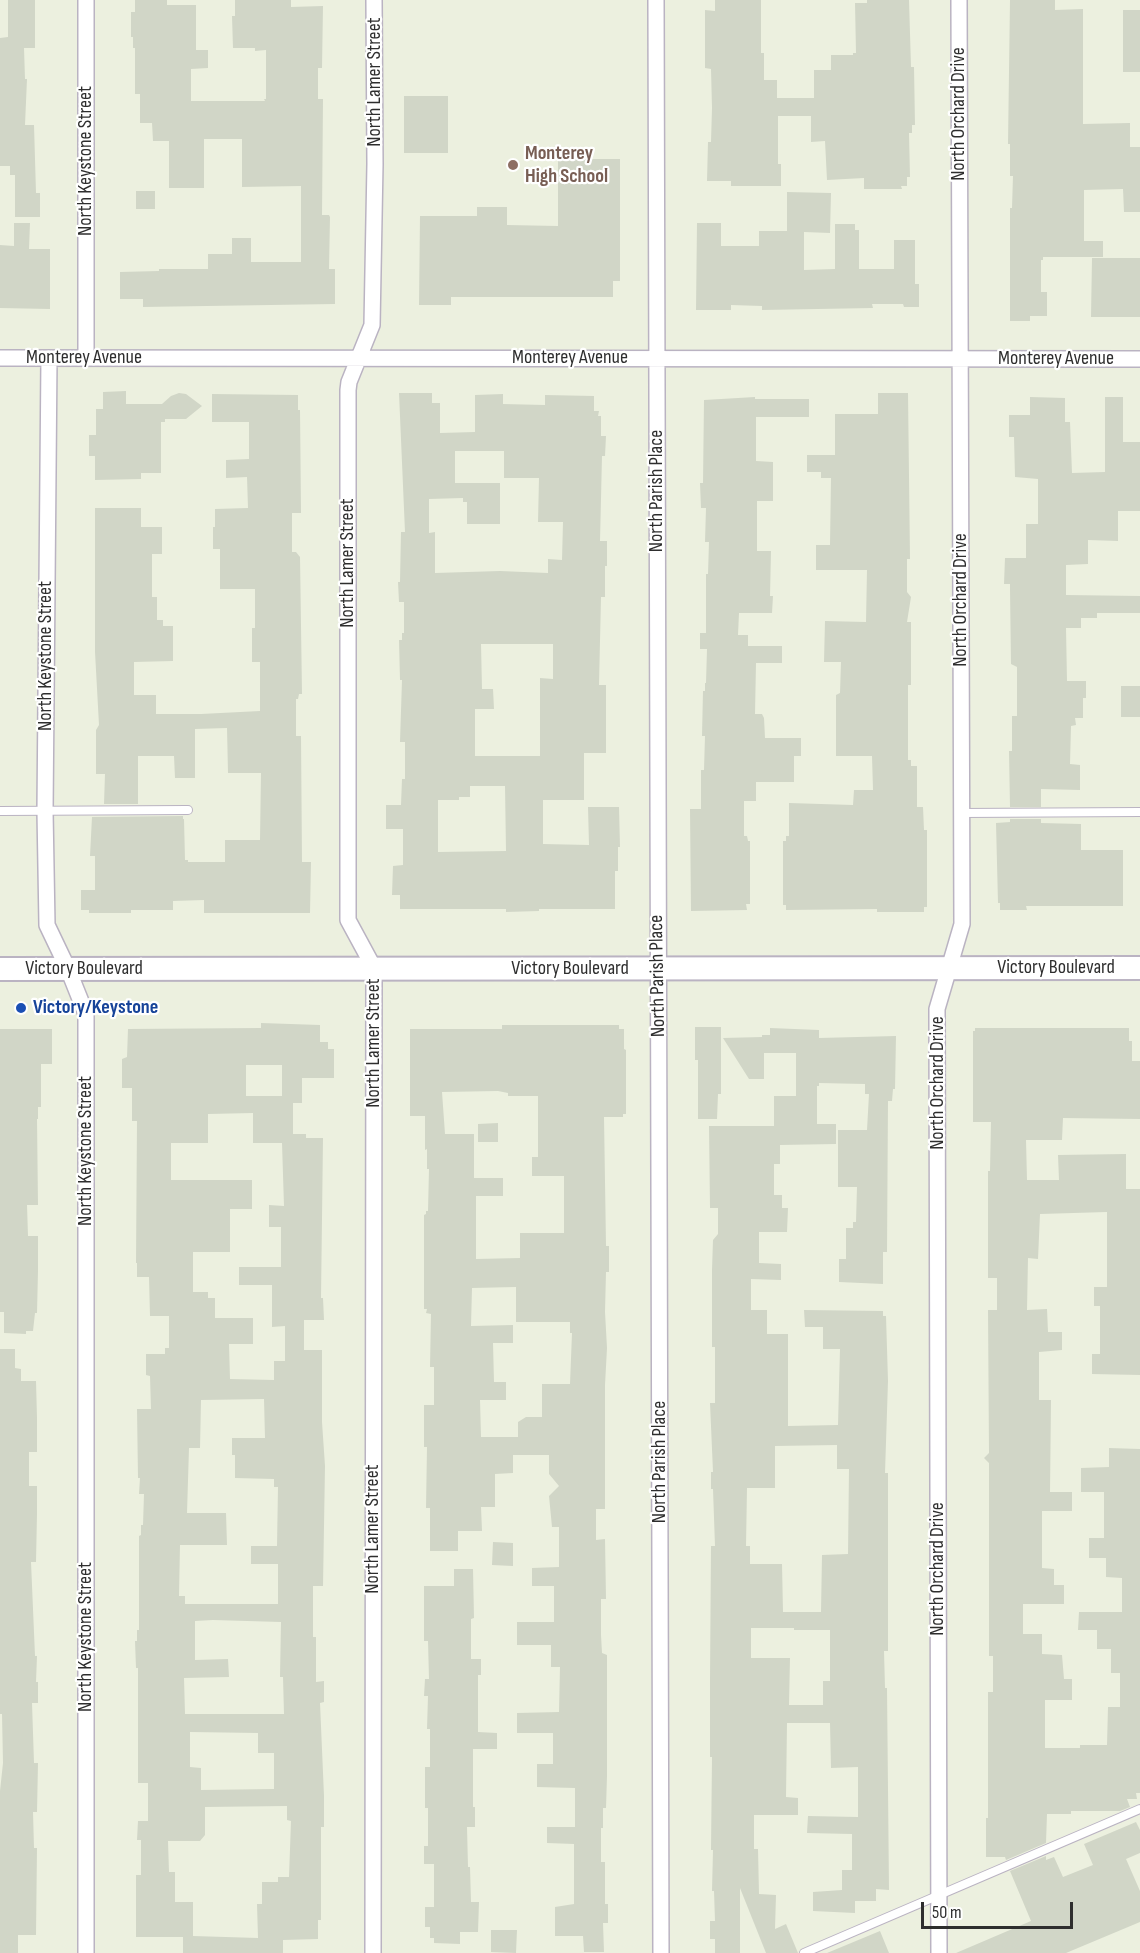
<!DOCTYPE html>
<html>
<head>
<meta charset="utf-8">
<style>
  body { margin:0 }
  #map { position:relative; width:1140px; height:1953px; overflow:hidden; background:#ecf0df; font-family:"Sofia Sans Condensed",sans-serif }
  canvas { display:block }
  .scale { position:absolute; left:921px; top:1902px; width:152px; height:27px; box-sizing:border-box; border:3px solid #2e2e2e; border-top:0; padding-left:8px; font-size:18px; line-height:21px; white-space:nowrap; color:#2e2e2e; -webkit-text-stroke:4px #fff; paint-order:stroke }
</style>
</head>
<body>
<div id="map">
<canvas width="1140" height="1953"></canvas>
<div class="scale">50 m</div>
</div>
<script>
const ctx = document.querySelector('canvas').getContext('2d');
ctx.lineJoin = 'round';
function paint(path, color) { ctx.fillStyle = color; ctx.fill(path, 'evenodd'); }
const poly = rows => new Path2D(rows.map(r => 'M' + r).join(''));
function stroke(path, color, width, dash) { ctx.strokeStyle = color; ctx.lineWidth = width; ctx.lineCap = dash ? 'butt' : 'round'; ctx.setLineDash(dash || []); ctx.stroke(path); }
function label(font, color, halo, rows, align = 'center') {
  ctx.font = font + ' "Sofia Sans Condensed",sans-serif'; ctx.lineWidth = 4.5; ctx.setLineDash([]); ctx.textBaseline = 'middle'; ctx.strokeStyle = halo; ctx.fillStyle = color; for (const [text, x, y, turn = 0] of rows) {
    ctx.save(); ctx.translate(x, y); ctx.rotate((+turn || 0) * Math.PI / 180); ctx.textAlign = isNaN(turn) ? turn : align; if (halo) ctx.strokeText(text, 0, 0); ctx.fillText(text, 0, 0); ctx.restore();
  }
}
paint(poly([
  [8,0,35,0,35,48,24,48,25,79,27,79,25,125,34,125,36,193,40,193,40,217,15,217,15,175,10,175,10,166,0,166,0,38,8,37],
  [135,0,167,0,167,5,196,5,196,50,208,50,208,68,191,69,191,101,265,101,264,99,266,99,266,50,255,51,255,48,233,48,232,16,235,16,235,0,291,0,291,7,323,6,322,68,318,68,318,99,323,99,322,215,329,215,330,217,329,269,335,269,335,304,143,307,143,299,120,299,120,272,159,271,159,269,208,269,208,254,232,254,232,238,251,238,251,262,301,262,301,186,242,187,242,139,204,139,204,188,169,188,169,141,153,141,152,123,140,123,140,94,135,94,135,48,133,48,133,37,131,37,131,12,135,12],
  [715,0,761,0,761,53,764,53,764,80,777,80,777,98,814,98,814,70,831,70,831,55,853,55,853,53,856,53,855,3,867,3,867,0,909,0,911,67,914,67,915,125,912,125,912,133,909,133,910,177,907,177,907,186,901,186,902,189,864,189,864,178,827,180,825,141,811,142,811,116,778,116,778,164,781,164,781,186,731,186,731,181,707,181,708,142,711,142,712,108,711,69,705,68,705,10,715,11],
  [1010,0,1055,0,1055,10,1083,9,1083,124,1130,123,1130,147,1140,147,1140,212,1124,212,1123,189,1084,190,1084,241,1103,241,1103,257,1043,257,1043,260,1041,260,1041,292,1047,292,1047,316,1030,316,1030,321,1010,321,1010,208,1012,208,1013,176,1010,176,1010,144,1008,144],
  [1123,10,1140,10,1140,72,1123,72],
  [404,96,448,96,448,153,404,153],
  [558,159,620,159,620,281,613,281,613,297,451,297,451,305,419,305,420,216,477,216,477,207,507,207,507,225,558,226],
  [136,191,155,191,155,209,136,209],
  [787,192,831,193,830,233,804,232,804,270,835,269,835,224,855,224,855,230,859,230,859,269,894,269,894,240,915,240,915,284,919,284,919,307,904,307,903,304,872,304,873,308,762,310,762,306,731,305,731,310,696,310,697,223,721,223,721,246,759,246,759,231,787,231],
  [14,223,30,223,29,249,50,249,50,309,0,308,0,245,14,246],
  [1092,258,1140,258,1140,317,1091,317],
  [126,391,126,404,162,404,171,396,179,393,186,394,202,406,186,419,165,419,165,422,161,422,161,473,141,473,141,479,95,480,95,456,89,456,89,435,96,435,96,409,103,409,103,392],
  [399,393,432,393,432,403,440,403,440,433,475,432,475,395,503,394,503,404,545,405,545,395,594,396,594,411,599,411,598,416,601,416,601,436,606,436,605,456,602,456,600,541,607,541,607,566,605,566,605,597,601,597,599,685,606,685,606,753,584,753,584,800,543,800,543,844,589,845,588,807,619,807,620,847,618,847,618,871,615,871,615,909,539,909,539,911,506,912,506,909,400,909,400,895,392,895,393,866,403,865,403,829,386,829,386,805,401,805,402,779,405,779,405,742,400,742,402,680,400,680,399,640,402,640,402,633,404,633,404,602,399,602,398,582,400,582,401,532,405,532],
  [455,451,504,451,504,478,539,478,538,522,563,522,562,560,548,559,548,573,500,571,435,573,435,532,429,533,429,499,463,498,463,502,467,502,467,524,500,524,500,483,455,483],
  [481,644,553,644,553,679,540,678,540,756,475,756,475,709,494,709,493,689,482,689],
  [470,786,505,786,506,851,438,852,438,800,459,800,459,797,470,797],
  [878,393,908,393,910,559,907,559,907,592,911,597,907,622,911,622,911,685,908,685,908,760,911,760,911,766,917,766,917,807,923,807,924,830,927,830,927,907,924,907,924,912,877,912,877,909,786,910,786,905,783,905,783,841,786,841,786,836,789,836,789,803,853,805,854,790,873,790,872,756,836,756,836,695,840,693,841,662,824,662,825,621,866,622,867,570,816,570,816,545,830,545,831,478,821,478,821,472,807,472,807,455,835,455,835,414,878,414],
  [212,394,298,395,298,410,300,410,301,513,292,513,292,552,296,552,300,557,302,694,299,694,298,699,296,699,296,736,301,736,302,862,311,862,310,913,204,913,204,900,173,901,173,910,131,910,131,913,89,913,89,910,81,910,81,890,95,890,95,856,90,856,92,817,183,816,183,819,184,819,185,860,188,860,188,862,225,862,225,840,260,840,261,773,228,773,227,728,195,729,195,778,175,778,174,756,138,756,138,804,104,804,105,774,96,774,96,730,99,725,95,652,95,508,141,508,141,527,162,527,162,554,152,554,152,597,157,597,157,620,163,620,163,626,173,626,173,661,134,662,134,695,156,695,156,714,201,714,260,711,260,662,252,662,252,628,255,628,255,589,220,589,220,549,213,549,213,527,215,527,215,509,248,508,247,477,226,478,226,460,249,459,249,422,212,422],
  [755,397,755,399,809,399,809,417,756,417,756,461,773,462,773,501,757,501,757,551,771,551,770,596,773,596,772,613,739,613,738,635,748,635,748,646,782,646,782,663,756,663,755,714,762,714,764,718,765,738,801,738,801,756,794,756,794,782,756,782,756,801,744,801,744,836,747,836,748,841,750,841,750,904,746,904,747,910,691,911,690,809,701,809,701,770,704,770,705,736,702,736,703,691,705,691,705,683,706,683,707,649,700,649,700,633,706,633,706,574,708,574,709,542,705,542,706,508,701,508,700,483,703,483,704,400],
  [1030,397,1065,398,1065,422,1070,422,1072,473,1105,472,1105,397,1123,397,1123,442,1140,442,1140,511,1118,511,1118,541,1088,540,1088,564,1066,565,1066,595,1140,596,1140,613,1097,613,1097,618,1081,618,1081,628,1066,628,1067,681,1086,681,1086,698,1083,698,1083,718,1075,718,1076,725,1071,726,1070,764,1080,765,1080,790,1041,789,1041,807,1010,807,1009,751,1012,751,1012,716,1017,716,1017,667,1011,664,1010,589,1010,584,1004,584,1005,558,1026,558,1026,524,1038,524,1038,479,1015,477,1014,437,1009,437,1009,415,1030,415],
  [1121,686,1140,686,1140,717,1121,717],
  [1010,819,1041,819,1041,823,1081,824,1081,850,1123,850,1123,906,1026,906,1027,910,1000,910,1000,903,998,903,996,823,1010,822],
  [261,1023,320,1025,320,1042,328,1042,328,1049,334,1049,334,1078,302,1078,302,1103,293,1103,293,1134,306,1134,306,1138,323,1138,321,1298,323,1298,324,1320,304,1320,304,1350,322,1350,322,1422,325,1466,323,1586,313,1586,313,1637,316,1637,316,1682,324,1681,324,1702,320,1703,324,1796,324,1827,321,1827,321,1920,318,1920,318,1939,283,1940,283,1953,183,1953,183,1937,136,1937,136,1875,141,1875,141,1840,137,1840,138,1821,148,1821,148,1783,138,1783,138,1668,136,1668,135,1641,137,1641,137,1630,139,1630,139,1536,141,1535,141,1525,143,1525,144,1494,139,1494,140,1478,138,1478,137,1409,151,1409,150,1376,146,1375,146,1354,165,1354,165,1348,169,1348,169,1316,150,1316,149,1277,137,1277,137,1263,136,1263,137,1121,132,1121,132,1088,122,1088,122,1059,127,1057,128,1029,261,1028],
  [246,1065,282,1065,282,1096,246,1096],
  [253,1113,253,1143,282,1143,284,1206,269,1205,269,1227,281,1227,281,1267,239,1267,239,1285,272,1285,272,1327,285,1326,285,1361,274,1361,274,1380,230,1379,229,1344,253,1344,253,1318,215,1318,215,1298,208,1298,208,1292,193,1292,193,1252,230,1252,230,1209,252,1209,252,1180,171,1180,171,1143,208,1143,208,1114],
  [264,1399,265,1438,232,1438,232,1455,235,1455,235,1478,274,1479,274,1487,278,1487,277,1546,251,1546,251,1564,278,1564,278,1604,185,1604,185,1596,179,1596,180,1545,227,1545,226,1513,187,1513,189,1448,200,1448,201,1400],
  [213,1620,281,1622,280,1677,283,1677,284,1714,185,1714,184,1678,229,1677,228,1659,195,1660,195,1621],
  [190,1732,258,1733,258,1753,274,1753,274,1789,201,1790,201,1768,190,1767],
  [287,1806,287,1820,291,1821,289,1877,278,1877,278,1882,262,1882,262,1904,257,1904,258,1938,193,1936,193,1902,175,1902,175,1872,169,1872,168,1841,200,1841,205,1835,205,1807],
  [502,1025,619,1025,619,1029,624,1029,624,1049,626,1050,626,1114,623,1114,623,1117,604,1117,606,1246,609,1246,609,1272,606,1272,605,1312,607,1348,605,1385,605,1509,596,1509,596,1540,605,1539,606,1599,601,1599,601,1635,602,1653,607,1655,607,1776,606,1808,603,1808,603,1828,601,1828,601,1862,605,1862,605,1904,608,1904,608,1923,603,1923,604,1952,584,1952,583,1936,555,1936,555,1907,574,1904,574,1844,547,1843,547,1827,575,1827,575,1788,537,1787,537,1764,553,1764,553,1733,517,1733,517,1713,559,1712,560,1667,551,1667,551,1645,517,1645,517,1622,554,1622,554,1586,532,1586,532,1568,559,1567,559,1527,552,1527,549,1496,559,1486,549,1474,549,1455,513,1455,513,1473,495,1474,495,1507,481,1507,482,1531,458,1531,458,1551,430,1551,430,1508,426,1508,427,1447,424,1447,424,1405,434,1405,434,1367,430,1367,431,1314,426,1313,427,1309,424,1309,424,1215,426,1214,426,1211,428,1211,429,1169,427,1169,427,1149,425,1150,425,1116,410,1116,410,1029,502,1029],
  [498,1091,508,1093,508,1096,538,1096,538,1157,532,1157,532,1176,564,1176,564,1233,520,1233,520,1258,476,1259,476,1196,503,1196,503,1178,474,1178,474,1134,445,1134,442,1092],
  [516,1287,516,1322,570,1322,570,1333,572,1333,570,1384,542,1384,542,1417,526,1417,518,1422,518,1437,481,1437,480,1400,506,1400,506,1382,494,1382,493,1343,513,1343,513,1325,471,1326,472,1288],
  [695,1027,721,1027,721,1094,718,1094,717,1119,698,1119,698,1060,695,1060],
  [770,1028,819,1030,819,1038,896,1036,895,1089,893,1089,892,1101,888,1101,887,1252,883,1252,883,1284,839,1282,839,1259,846,1259,846,1228,853,1228,853,1222,856,1222,857,1187,838,1187,838,1130,867,1130,869,1094,865,1094,865,1084,819,1083,819,1086,817,1086,817,1124,836,1124,836,1144,780,1145,780,1164,774,1164,774,1195,782,1195,782,1208,788,1208,787,1232,759,1232,759,1263,781,1264,781,1280,751,1279,751,1310,767,1310,767,1334,788,1334,788,1426,838,1425,840,1349,823,1349,823,1327,805,1327,804,1310,883,1311,883,1316,886,1316,888,1381,885,1473,888,1473,888,1651,884,1651,885,1688,887,1688,889,1890,876,1889,876,1901,855,1901,855,1913,813,1911,813,1892,842,1890,842,1870,852,1870,852,1834,807,1833,808,1816,858,1817,858,1767,831,1768,830,1723,787,1723,786,1797,798,1798,798,1815,754,1815,754,1849,758,1849,759,1894,776,1895,775,1929,786,1924,798,1953,766,1953,740,1888,740,1953,715,1953,715,1939,710,1939,710,1921,715,1921,714,1891,712,1891,713,1850,711,1850,712,1757,710,1757,710,1680,711,1546,715,1546,713,1489,711,1489,711,1472,713,1472,710,1403,715,1403,715,1347,712,1347,712,1270,713,1240,718,1234,718,1208,710,1208,709,1126,774,1126,774,1096,796,1096,796,1053,764,1053,764,1079,749,1079,723,1038,762,1037,762,1035,770,1035],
  [837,1445,837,1469,849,1469,848,1554,822,1555,821,1612,783,1612,782,1564,750,1564,750,1546,746,1546,747,1488,775,1488,775,1446],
  [751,1628,794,1628,794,1630,830,1630,830,1681,823,1681,823,1705,789,1705,790,1658,751,1658],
  [975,1028,1129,1028,1129,1041,1132,1041,1132,1061,1140,1061,1140,1119,1063,1118,1062,1140,1026,1140,1027,1180,1059,1180,1058,1155,1126,1154,1126,1189,1140,1189,1140,1375,1092,1374,1092,1354,1100,1354,1100,1306,1094,1306,1094,1287,1107,1287,1107,1212,1040,1214,1038,1259,1028,1258,1027,1310,1047,1309,1048,1332,1062,1332,1062,1350,1039,1352,1039,1400,1051,1400,1050,1492,1072,1492,1072,1511,1042,1511,1042,1568,1054,1569,1054,1585,1064,1585,1064,1604,1023,1604,1023,1634,1042,1634,1042,1654,1062,1655,1064,1679,1072,1679,1072,1700,1045,1700,1045,1748,1080,1748,1080,1745,1107,1745,1108,1707,1120,1707,1120,1673,1111,1673,1111,1649,1097,1649,1097,1630,1078,1630,1079,1612,1122,1612,1122,1578,1106,1577,1106,1558,1089,1558,1089,1538,1104,1538,1104,1492,1081,1492,1081,1468,1109,1467,1109,1448,1140,1449,1140,1793,1136,1793,1137,1799,1127,1799,1130,1807,1120,1811,1071,1811,1071,1814,1047,1814,1046,1843,1006,1860,1005,1857,986,1857,986,1818,988,1818,988,1692,993,1692,993,1656,989,1656,989,1463,984,1458,989,1453,988,1310,997,1310,997,1278,988,1278,988,1171,990,1171,991,1122,973,1122,973,1031,975,1031],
  [0,1029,52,1029,52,1064,41,1064,41,1107,38,1107,38,1119,37,1119,38,1205,27,1205,28,1236,38,1236,38,1271,37,1313,35,1313,33,1331,26,1331,26,1334,4,1333,4,1312,0,1312],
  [498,1123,498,1142,478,1142,478,1124],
  [0,1349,15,1349,15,1368,21,1369,21,1381,36,1381,37,1418,37,1452,29,1452,29,1486,37,1486,37,1514,36,1562,31,1562,35,1656,37,1656,36,1682,38,1682,38,1703,32,1703,34,1763,38,1763,37,1812,33,1812,34,1848,37,1848,36,1935,18,1935,18,1953,0,1953,0,1791,3,1763,2,1714,0,1714],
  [493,1542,513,1543,513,1566,492,1565],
  [454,1569,473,1569,474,1618,471,1619,471,1659,481,1659,481,1675,478,1675,478,1732,497,1733,497,1749,473,1749,473,1807,475,1807,475,1827,467,1827,468,1867,470,1867,471,1902,479,1902,478,1932,460,1932,460,1944,434,1943,434,1938,430,1938,430,1927,425,1927,425,1907,434,1907,434,1864,424,1864,424,1846,428,1846,428,1808,425,1808,425,1767,430,1767,430,1729,427,1729,428,1696,424,1696,425,1679,429,1679,428,1641,424,1641,424,1586,454,1586],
  [1136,1822,1140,1830,1140,1853,1126,1859,1140,1891,1140,1922,1066,1953,956,1953,1031,1921,1010,1871,1046,1856,1046,1860,1054,1857,1063,1877,1093,1865,1084,1844],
  [491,1930,517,1930,516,1953,491,1952],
  [880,1931,889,1953,827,1953]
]), '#d1d6c7');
const lane = poly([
  [0,811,188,810],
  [962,813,1140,812],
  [804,1953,1140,1809]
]);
const street = poly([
  [656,0,661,1953],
  [0,358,1140,359],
  [49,358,45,811,47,925,68,969,86,1014,86,1953],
  [86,358,86,0],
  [373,1953,374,968,348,920,348,390,349,382,372,325,375,164,374,0],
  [939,1953,937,1009,962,924,959,0]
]);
const secondary = poly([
  [0,969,1140,968]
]);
stroke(lane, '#bab3c2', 10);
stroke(street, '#bab3c2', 18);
stroke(secondary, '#bab3c2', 26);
stroke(lane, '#fff', 8);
stroke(street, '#fff', 15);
stroke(secondary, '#fff', 22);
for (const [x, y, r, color] of [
  [513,165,6,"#8d6e63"],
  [21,1008,6,"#1a4fb4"]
]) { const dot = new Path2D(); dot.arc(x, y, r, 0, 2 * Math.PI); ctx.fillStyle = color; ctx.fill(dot); stroke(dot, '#fff', 2); }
label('20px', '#2e2e2e', '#fff', [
  ["North Lamer Street",375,82,-90],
  ["North Orchard Drive",959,114,-90],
  ["North Keystone Street",86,161,-90],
  ["Monterey Avenue",84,358],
  ["Monterey Avenue",570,358],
  ["Monterey Avenue",1056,359],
  ["North Parish Place",657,491,-90],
  ["North Lamer Street",348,563,-90],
  ["North Orchard Drive",961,600,-90],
  ["North Keystone Street",46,656,-90],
  ["Victory Boulevard",1056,968],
  ["Victory Boulevard",84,969],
  ["Victory Boulevard",570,969],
  ["North Parish Place",658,976,-91],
  ["North Lamer Street",374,1043,-90],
  ["North Orchard Drive",938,1083,-90],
  ["North Keystone Street",86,1151,-90],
  ["North Parish Place",660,1462,-90],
  ["North Lamer Street",373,1529,-90],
  ["North Orchard Drive",938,1569,-90],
  ["North Keystone Street",86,1637,-90]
]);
label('bold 20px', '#785e54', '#fff', [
  ["Monterey",525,154],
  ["High School",525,177]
], 'left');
label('bold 20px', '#164399', '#fff', [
  ["Victory/Keystone",33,1008]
], 'left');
</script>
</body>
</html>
